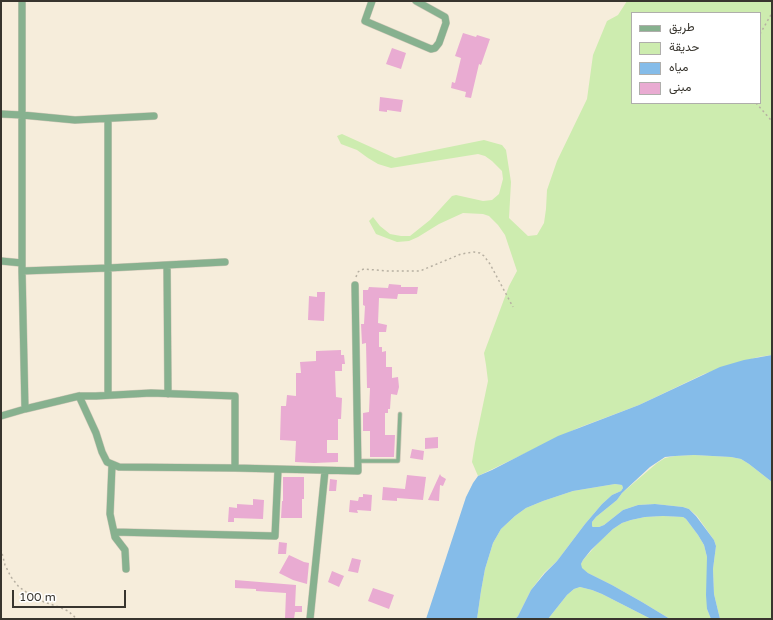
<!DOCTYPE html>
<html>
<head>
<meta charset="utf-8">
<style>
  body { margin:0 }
  #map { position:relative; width:773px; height:620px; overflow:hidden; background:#f6eddb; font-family:"Varela Round",Vazirmatn,sans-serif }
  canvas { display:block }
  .frame { position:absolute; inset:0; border:2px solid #38352e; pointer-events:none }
  .legend { position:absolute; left:631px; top:12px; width:130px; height:92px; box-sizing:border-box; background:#fff; border:1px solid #afaeab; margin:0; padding:5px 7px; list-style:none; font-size:12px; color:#38352e }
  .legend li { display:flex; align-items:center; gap:8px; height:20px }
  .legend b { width:20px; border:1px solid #afaeab }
  .scale { position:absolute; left:12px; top:590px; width:114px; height:18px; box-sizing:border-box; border:2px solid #38352e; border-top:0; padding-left:5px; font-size:12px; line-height:14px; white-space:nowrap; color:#38352e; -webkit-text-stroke:3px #fff; paint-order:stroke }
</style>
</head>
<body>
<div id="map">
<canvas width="773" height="620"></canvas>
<div class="frame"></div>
<ul class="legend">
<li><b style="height:5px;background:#87b18f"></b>طريق</li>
<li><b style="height:11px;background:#cdecaf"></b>حديقة</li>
<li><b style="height:11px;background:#85bce9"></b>مياه</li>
<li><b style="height:11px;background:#e9abd2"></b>مبنى</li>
</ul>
<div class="scale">100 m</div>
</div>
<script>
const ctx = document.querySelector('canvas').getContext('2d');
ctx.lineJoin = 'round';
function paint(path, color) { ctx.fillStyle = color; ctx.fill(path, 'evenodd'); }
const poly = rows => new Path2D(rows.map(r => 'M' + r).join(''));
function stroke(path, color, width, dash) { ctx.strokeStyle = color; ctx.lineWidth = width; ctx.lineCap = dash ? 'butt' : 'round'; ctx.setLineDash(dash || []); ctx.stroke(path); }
paint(poly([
  [627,1,772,1,772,355,758,357,704,374,639,405,578,428,478,476,472,462,475,443,488,381,486,365,484,353,509,286,517,271,505,235,498,225,489,216,483,214,463,213,439,224,418,237,409,241,397,242,376,234,369,221,373,217,380,226,390,234,401,236,410,236,430,220,452,196,456,195,483,201,492,200,499,194,503,179,502,171,492,161,485,156,478,154,391,168,378,164,368,158,357,150,341,144,337,136,342,134,395,158,484,140,491,142,502,145,506,150,511,182,509,218,528,236,537,235,544,223,546,209,547,190,557,161,587,99,593,55,607,21,618,15],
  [632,13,760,13,760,103,632,103],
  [694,455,731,457,741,459,749,464,772,482,772,619,720,619,714,594,713,569,716,546,714,540,697,516,689,509,683,507,655,504,638,505,623,510,604,525,599,527,595,528,592,526,592,522,596,517,617,500,622,493,657,463,665,458,675,456],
  [615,484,622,485,623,488,621,491,612,495,602,504,585,524,557,561,544,573,531,590,518,616,515,619,477,619,481,591,485,569,493,543,501,529,515,516,526,508,543,501,573,491],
  [663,516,683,517,686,519,698,535,704,545,707,557,707,609,711,619,670,619,642,602,612,585,588,573,581,568,581,564,583,560,599,542,613,529,622,523,631,520,645,517],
  [580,587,592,590,602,594,651,619,548,619,567,595,574,589]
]), '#cdecaf');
paint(poly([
  [772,355,772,482,749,464,741,459,731,457,694,455,675,456,665,457,650,467,622,493,617,500,596,517,592,522,592,526,593,527,599,527,604,525,623,510,638,505,655,504,683,507,689,509,696,516,714,540,716,546,713,569,714,594,720,619,711,619,707,609,706,595,707,557,704,545,698,535,686,519,683,517,663,516,645,517,631,520,622,523,613,529,591,550,583,560,581,564,582,568,588,573,612,585,642,602,670,619,651,619,602,594,592,590,580,587,574,589,567,595,548,619,515,619,518,616,531,590,545,573,557,561,585,524,602,504,612,495,621,491,623,488,622,485,615,484,573,491,543,501,526,508,515,516,501,529,493,543,485,569,481,591,477,619,426,619,466,497,473,483,478,476,492,470,558,436,639,405,720,367,744,360]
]), '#85bce9');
paint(poly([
  [463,33,476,37,477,35,490,39,481,65,479,64,471,98,465,97,466,92,451,88,452,82,455,83,461,58,455,56],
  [392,48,406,53,401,69,386,64],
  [380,97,403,100,401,112,387,110,387,112,379,111],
  [389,284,401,285,401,287,418,287,417,294,398,294,397,299,379,298,378,323,387,325,386,332,379,332,379,347,382,347,382,352,386,351,386,367,392,367,392,378,398,377,399,387,397,395,391,394,390,409,388,409,388,413,385,413,385,435,395,435,394,457,370,457,370,431,363,431,363,413,369,412,370,388,367,388,366,343,362,344,361,324,364,324,365,306,363,305,363,290,368,290,369,287,388,288],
  [317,292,325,292,324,321,308,320,309,296,317,297],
  [341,350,341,355,344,355,345,364,342,364,342,371,335,371,336,397,342,398,341,419,338,419,338,440,327,440,327,453,338,453,338,462,314,463,295,462,296,441,280,440,281,406,286,406,287,395,296,396,296,373,301,373,300,362,316,361,316,351],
  [438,437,438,448,425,449,425,438],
  [412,449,424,451,423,460,410,458],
  [440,474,441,476,446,479,443,486,440,485,439,501,428,500],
  [407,475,426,477,423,500,397,498,397,501,382,500,383,487,405,489],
  [283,477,304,477,304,499,302,499,302,518,281,518,282,501,283,501],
  [330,479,337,480,336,491,329,491],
  [363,494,372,495,371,511,357,510,358,513,349,512,350,500,358,501,359,497,363,497],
  [253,499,264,500,263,519,234,518,234,522,228,522,229,507,237,508,237,504,253,505],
  [279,542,287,543,286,554,278,554],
  [289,555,304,562,309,563,307,584,293,580,279,573],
  [352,558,361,560,358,573,348,571],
  [332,571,344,576,339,587,328,582],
  [235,580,296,585,295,606,302,606,302,612,295,612,294,619,285,619,286,593,256,591,256,589,235,588],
  [373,588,394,595,389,609,368,601]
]), '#e9abd2');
const service = poly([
  [358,461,398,461,400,414]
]);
const minor = poly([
  [22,1,22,271,25,409],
  [372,1,365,21,431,49,435,48,439,43,446,23,445,17,416,1],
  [1,114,22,115,75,120,154,116],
  [1,261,22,263],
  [167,265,168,394],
  [22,271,108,268,225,262],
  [108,395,108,119],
  [79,396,96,433,102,452,107,462,119,467,235,468],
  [1,416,25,409,79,396,96,396,151,393,235,396,235,468,358,471,355,285],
  [112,465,110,514,115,537,125,550,126,569],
  [114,532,275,536,278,470],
  [310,619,325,471]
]);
stroke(service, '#d0c8b8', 5);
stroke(minor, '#d0c8b8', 8);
stroke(poly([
  [760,34,772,13],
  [756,103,770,119,772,122],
  [356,277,358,272,361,270,364,269,387,271,420,271,461,254,474,252,480,253,484,256,490,264,513,307],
  [1,549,5,565,11,577,19,587,29,594,44,602,59,607,68,611,77,619]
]), '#b7b0a2', 1.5, [2, 3]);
stroke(service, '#87b18f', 3.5);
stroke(minor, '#87b18f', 7);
</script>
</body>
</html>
